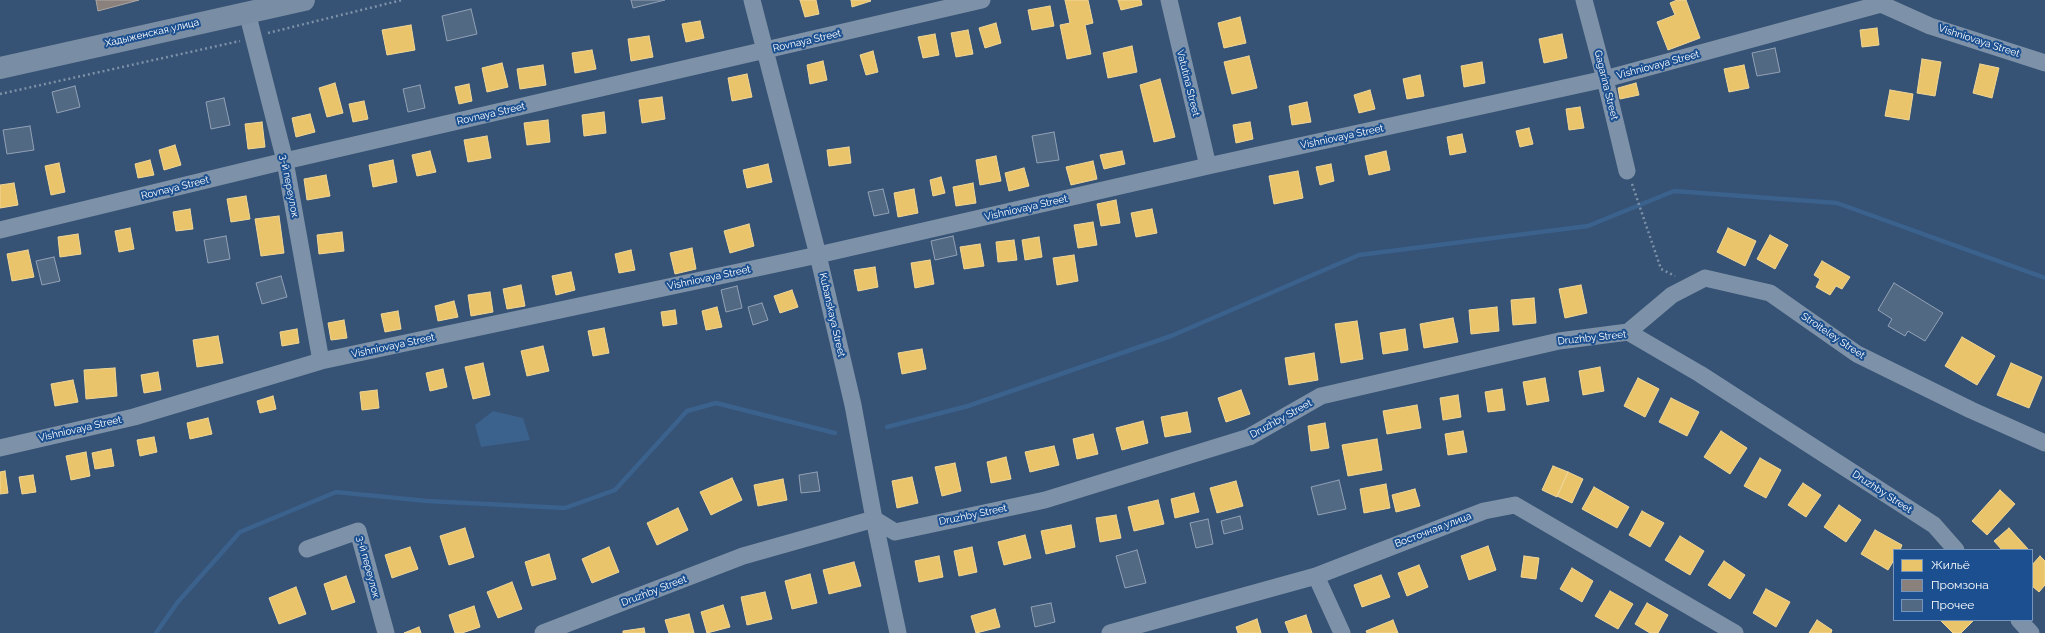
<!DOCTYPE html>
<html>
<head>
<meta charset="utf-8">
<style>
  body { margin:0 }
  #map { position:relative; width:2045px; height:633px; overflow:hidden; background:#365274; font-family:Raleway,sans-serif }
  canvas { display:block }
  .legend { position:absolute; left:1893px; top:549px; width:140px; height:72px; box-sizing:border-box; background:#1b4f8f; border:1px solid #7695bc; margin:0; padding:5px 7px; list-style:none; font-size:12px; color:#fff }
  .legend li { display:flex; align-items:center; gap:8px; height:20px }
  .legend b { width:20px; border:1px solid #7695bc }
</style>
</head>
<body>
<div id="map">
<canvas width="2045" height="633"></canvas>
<ul class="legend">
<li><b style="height:11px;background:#e9c46a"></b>Жильё</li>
<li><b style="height:11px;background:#8a817c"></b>Промзона</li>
<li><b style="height:11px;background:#526984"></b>Прочее</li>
</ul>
</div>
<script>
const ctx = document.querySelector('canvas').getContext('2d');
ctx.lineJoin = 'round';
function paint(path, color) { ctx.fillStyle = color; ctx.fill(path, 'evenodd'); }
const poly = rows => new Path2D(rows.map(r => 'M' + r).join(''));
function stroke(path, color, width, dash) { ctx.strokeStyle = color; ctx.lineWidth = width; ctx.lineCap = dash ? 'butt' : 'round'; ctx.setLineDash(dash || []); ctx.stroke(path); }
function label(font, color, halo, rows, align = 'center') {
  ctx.font = font + ' Raleway,sans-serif'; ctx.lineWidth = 4; ctx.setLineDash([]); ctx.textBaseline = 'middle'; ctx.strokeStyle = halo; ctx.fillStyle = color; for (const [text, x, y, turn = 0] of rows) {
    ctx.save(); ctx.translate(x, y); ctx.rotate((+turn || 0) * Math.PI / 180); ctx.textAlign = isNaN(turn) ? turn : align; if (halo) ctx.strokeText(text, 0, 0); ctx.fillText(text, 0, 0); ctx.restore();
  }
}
paint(poly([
  [493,411,523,418,530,440,481,447,475,425]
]), '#3b618d');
const homes = poly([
  [800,0,816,0,819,14,805,17,800,0],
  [851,0,870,0,871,1,852,7,851,0],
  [1065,0,1088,0,1093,23,1085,25,1091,54,1067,59,1060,25,1070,23,1065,0],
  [1118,0,1141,0,1142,5,1121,10,1118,0],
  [1677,0,1686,0,1700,38,1668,50,1657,22,1675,15,1670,3,1677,0],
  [1050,6,1054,26,1032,30,1028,10,1050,6],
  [1240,17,1246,43,1224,48,1218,23,1240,17],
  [700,21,704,38,686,42,682,24,700,21],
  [996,23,1001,43,985,48,979,28,996,23],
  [411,25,415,50,387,55,382,30,411,25],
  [1877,28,1879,45,1862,47,1860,30,1877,28],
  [968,30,973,54,956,57,951,33,968,30],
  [935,34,939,55,923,58,918,37,935,34],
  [1562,34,1567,58,1544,63,1539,39,1562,34],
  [649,36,653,57,631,61,628,39,649,36],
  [1132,46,1137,72,1108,78,1103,53,1132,46],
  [592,50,596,69,575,73,572,53,592,50],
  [873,51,878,72,866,75,860,55,873,51],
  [1249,56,1257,88,1232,94,1224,62,1249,56],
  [1922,59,1941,62,1935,96,1917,93,1922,59],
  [823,61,827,80,810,84,807,65,823,61],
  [1482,62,1485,83,1464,87,1461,66,1482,62],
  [502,63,508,87,487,92,482,68,502,63],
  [1980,64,1999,68,1992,98,1973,93,1980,64],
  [543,65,546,85,520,89,517,69,543,65],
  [1744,65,1749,88,1729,92,1724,69,1744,65],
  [747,74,752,97,732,101,728,78,747,74],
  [1420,75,1424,96,1407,99,1403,79,1420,75],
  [1160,79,1175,137,1154,142,1140,85,1160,79],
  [335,83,343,113,327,117,319,88,335,83],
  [1636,83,1639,95,1620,99,1618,88,1636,83],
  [469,84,472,101,459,104,455,87,469,84],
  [1370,90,1375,109,1359,113,1354,95,1370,90],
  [1890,90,1913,94,1909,120,1885,116,1890,90],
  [662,97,665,119,642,123,639,100,662,97],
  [364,101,368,119,353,122,349,104,364,101],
  [1307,102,1311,122,1292,125,1289,106,1307,102],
  [1580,107,1584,128,1569,130,1566,109,1580,107],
  [604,112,606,133,584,136,582,115,604,112],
  [310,114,315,132,296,137,292,118,310,114],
  [548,120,550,142,527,145,524,123,548,120],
  [262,122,265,147,248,149,245,124,262,122],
  [1250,122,1253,139,1236,143,1233,125,1250,122],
  [1529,128,1533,144,1520,147,1516,131,1529,128],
  [1462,134,1466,152,1450,155,1447,137,1462,134],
  [487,136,491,158,468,162,464,140,487,136],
  [175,145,181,165,164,170,159,150,175,145],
  [849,147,851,163,829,166,827,150,849,147],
  [430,151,436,172,417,176,412,155,430,151],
  [1122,151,1125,164,1104,169,1100,155,1122,151],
  [1386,151,1390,170,1369,175,1365,156,1386,151],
  [996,156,1001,181,980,185,976,160,996,156],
  [150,160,154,175,138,178,135,164,150,160],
  [393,160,397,182,373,187,369,165,393,160],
  [1093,161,1097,179,1071,185,1066,167,1093,161],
  [59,163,65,192,51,195,45,166,59,163],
  [768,164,772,182,747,188,743,170,768,164],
  [1331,164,1334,181,1320,185,1316,167,1331,164],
  [1024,168,1029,186,1009,191,1005,173,1024,168],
  [1298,171,1303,198,1274,204,1269,176,1298,171],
  [326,175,330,196,307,200,304,179,326,175],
  [941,177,945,193,933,196,930,180,941,177],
  [14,183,18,205,0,208,0,185,14,183],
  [973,183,976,203,956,206,953,187,973,183],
  [914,189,918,213,898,217,894,193,914,189],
  [246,196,250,219,231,222,227,199,246,196],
  [1116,200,1120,223,1101,226,1097,204,1116,200],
  [190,209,193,229,176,231,173,212,190,209],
  [1152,209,1157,233,1136,237,1131,213,1152,209],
  [279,216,284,253,261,256,255,219,279,216],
  [1093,222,1097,245,1078,248,1074,225,1093,222],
  [749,224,754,246,730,253,724,231,749,224],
  [130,228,134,249,119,252,115,231,130,228],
  [1728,228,1756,241,1745,266,1717,252,1728,228],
  [342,232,344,251,319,254,317,235,342,232],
  [78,234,81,254,60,257,58,237,78,234],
  [1770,235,1788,245,1775,269,1757,259,1770,235],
  [1039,237,1042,257,1025,260,1022,240,1039,237],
  [1014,240,1017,260,998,262,996,242,1014,240],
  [980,244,984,266,964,269,960,247,980,244],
  [692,248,696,269,675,274,670,253,692,248],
  [28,250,34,277,12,281,7,254,28,250],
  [631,250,635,270,619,273,615,254,631,250],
  [1074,255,1078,281,1057,285,1053,258,1074,255],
  [930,260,934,284,915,288,911,263,930,260],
  [1822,261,1850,277,1842,289,1836,286,1830,295,1816,287,1820,279,1814,275,1822,261],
  [875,267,878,287,858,291,854,270,875,267],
  [571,272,575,290,556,295,552,276,571,272],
  [521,285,525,306,507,309,503,289,521,285],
  [1581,285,1587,313,1565,318,1559,289,1581,285],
  [792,290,798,307,780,313,774,296,792,290],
  [490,292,493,312,471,316,468,295,490,292],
  [1534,298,1536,323,1513,325,1511,300,1534,298],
  [454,301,458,317,438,321,435,306,454,301],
  [717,307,722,327,706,330,702,311,717,307],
  [1497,307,1499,331,1471,334,1469,310,1497,307],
  [675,310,677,324,663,326,661,312,675,310],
  [398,311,401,329,385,332,381,314,398,311],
  [1453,318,1458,342,1424,348,1420,324,1453,318],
  [344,320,347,338,331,340,328,323,344,320],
  [1357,321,1363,359,1341,363,1335,324,1357,321],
  [604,328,609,353,593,356,588,331,604,328],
  [297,329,299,343,282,346,280,332,297,329],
  [1405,329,1408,350,1383,354,1380,333,1405,329],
  [218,336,223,363,197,367,193,340,218,336],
  [1962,337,1995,356,1977,385,1945,366,1962,337],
  [543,346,549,371,527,376,521,351,543,346],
  [922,349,926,369,902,374,898,353,922,349],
  [1314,353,1318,380,1289,385,1285,358,1314,353],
  [483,363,490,395,473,399,465,367,483,363],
  [2011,363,2042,377,2029,408,1997,395,2011,363],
  [1600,367,1604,391,1583,395,1579,371,1600,367],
  [115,368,117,396,86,399,84,370,115,368],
  [443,369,447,387,430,391,426,373,443,369],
  [158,372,161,390,144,393,141,375,158,372],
  [1545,378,1549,401,1527,405,1523,382,1545,378],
  [1638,378,1659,389,1645,417,1624,406,1638,378],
  [73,380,78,402,55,406,51,384,73,380],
  [1502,389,1505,410,1488,412,1485,392,1502,389],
  [377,390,379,408,362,410,360,392,377,390],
  [1241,390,1250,414,1226,422,1218,398,1241,390],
  [1458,395,1461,417,1443,420,1440,398,1458,395],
  [273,396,276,409,260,413,257,401,273,396],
  [1671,398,1699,412,1687,436,1659,422,1671,398],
  [1417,405,1421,428,1387,434,1383,411,1417,405],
  [1187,412,1191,432,1165,437,1161,417,1187,412],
  [208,418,212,434,190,439,187,423,208,418],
  [1143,421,1148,443,1122,450,1116,428,1143,421],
  [1325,423,1329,448,1311,451,1308,426,1325,423],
  [1463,431,1467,452,1448,455,1445,434,1463,431],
  [1721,431,1747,448,1730,474,1704,457,1721,431],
  [1093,434,1098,454,1077,459,1073,439,1093,434],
  [154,437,157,452,140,456,137,440,154,437],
  [1377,439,1382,470,1348,476,1342,445,1377,439],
  [1054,446,1059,465,1030,472,1025,452,1054,446],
  [111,449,114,466,95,469,92,453,111,449],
  [86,452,90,476,71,480,66,456,86,452],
  [1006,457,1011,479,991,483,987,462,1006,457],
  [1760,458,1781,470,1766,498,1744,486,1760,458],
  [955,463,961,491,942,496,935,467,955,463],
  [1553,466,1568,472,1557,497,1542,490,1553,466],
  [5,471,8,493,0,494,0,472,5,471],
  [1568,472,1583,479,1572,503,1557,496,1568,472],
  [33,475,36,492,22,494,19,477,33,475],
  [912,477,918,503,897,508,892,481,912,477],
  [732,478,742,500,711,515,700,492,732,478],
  [783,479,787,500,758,506,754,485,783,479],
  [1236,481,1243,506,1217,513,1210,488,1236,481],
  [1803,483,1821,495,1806,517,1788,505,1803,483],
  [1386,484,1390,508,1364,513,1360,489,1386,484],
  [1594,487,1629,507,1617,528,1582,509,1594,487],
  [1415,489,1420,506,1396,512,1392,495,1415,489],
  [2000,490,2015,504,1987,535,1972,521,2000,490],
  [1194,493,1199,512,1175,518,1171,499,1194,493],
  [1158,500,1164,524,1134,531,1128,507,1158,500],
  [1839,505,1861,520,1846,542,1824,527,1839,505],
  [678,508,688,530,657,545,647,523,678,508],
  [1642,511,1664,523,1650,547,1629,535,1642,511],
  [1116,515,1121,538,1100,542,1096,518,1116,515],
  [1071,525,1075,547,1046,554,1041,531,1071,525],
  [465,528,474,557,449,565,440,536,465,528],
  [2009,528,2028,549,2027,550,2002,550,1994,541,2009,528],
  [1875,530,1902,545,1900,550,1894,550,1894,560,1888,570,1861,554,1875,530],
  [1025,535,1031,558,1004,565,998,542,1025,535],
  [1680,536,1704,551,1690,575,1665,560,1680,536],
  [1488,546,1496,570,1469,580,1461,556,1488,546],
  [410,547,418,569,392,578,385,555,410,547],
  [609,547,619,572,592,583,582,559,609,547],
  [972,547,977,572,959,576,954,551,972,547],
  [549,554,556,579,532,586,525,562,549,554],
  [939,556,943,577,919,582,915,561,939,556],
  [1524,556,1539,558,1536,579,1521,577,1524,556],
  [2040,556,2045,561,2045,585,2039,592,2032,586,2032,565,2040,556],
  [1724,561,1745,575,1730,599,1708,585,1724,561],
  [854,562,861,586,829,594,823,570,854,562],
  [1419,565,1428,587,1407,596,1398,573,1419,565],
  [1572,568,1593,581,1582,602,1560,589,1572,568],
  [810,574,817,603,792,609,785,581,810,574],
  [1381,575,1390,597,1362,607,1354,585,1381,575],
  [346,576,355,602,332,610,324,584,346,576],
  [512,582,522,609,498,618,487,592,512,582],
  [296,587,306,614,279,624,269,598,296,587],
  [1766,589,1790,602,1776,627,1753,613,1766,589],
  [1610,591,1633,604,1618,629,1595,616,1610,591],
  [765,592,772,619,747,625,741,597,765,592],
  [1647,603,1668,615,1658,633,1650,633,1635,624,1647,603],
  [723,605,730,627,707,633,701,612,723,605],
  [474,606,480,627,462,633,455,633,449,615,474,606],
  [995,609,1000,627,976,633,971,616,995,609],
  [689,614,694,633,669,633,665,620,689,614],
  [1306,615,1312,633,1289,633,1285,622,1306,615],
  [1257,619,1261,633,1238,633,1236,627,1257,619],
  [1393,620,1398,633,1367,633,1366,631,1393,620],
  [1817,620,1832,630,1831,633,1809,633,1817,620],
  [1940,620,1974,620,1961,633,1953,633,1940,620],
  [419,627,421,633,404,633,419,627],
  [644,628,645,633,623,633,623,631,644,628]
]);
paint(homes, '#e9c46a');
stroke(homes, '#f0d697', 1);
const industry = poly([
  [96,0,139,0,98,11,96,0]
]);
paint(industry, '#8a817c');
stroke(industry, '#ada7a3', 1);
stroke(poly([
  [887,427,968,406,1171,336,1359,255,1588,226,1674,191,1837,203,2045,278],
  [156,633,177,603,240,532,336,492,427,501,565,508,615,490,687,411,716,403,835,433]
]), '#3b618d', 4.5);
const building = poly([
  [631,0,665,0,633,8,631,0],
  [471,9,477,34,447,41,442,16,471,9],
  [1775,48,1780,72,1757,76,1752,53,1775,48],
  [420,85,425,108,408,112,403,89,420,85],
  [75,86,80,107,57,113,52,92,75,86],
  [224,98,230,125,211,129,206,102,224,98],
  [30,126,34,150,7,154,3,130,30,126],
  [1054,132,1059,160,1037,163,1032,136,1054,132],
  [883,189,889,213,874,216,868,192,883,189],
  [226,236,230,259,208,263,204,240,226,236],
  [953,236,957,255,935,260,931,241,953,236],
  [54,257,60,281,42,285,36,261,54,257],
  [281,276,287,297,262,304,256,283,281,276],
  [1894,283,1943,313,1925,341,1908,331,1905,336,1888,326,1892,319,1878,310,1894,283],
  [737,286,742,308,726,312,721,290,737,286],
  [762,303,768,320,753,325,748,307,762,303],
  [817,472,820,491,801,493,799,475,817,472],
  [1339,480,1346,509,1318,515,1311,487,1339,480],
  [1240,516,1243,529,1224,534,1221,521,1240,516],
  [1208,519,1213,544,1196,548,1190,523,1208,519],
  [1137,550,1146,583,1125,588,1116,556,1137,550],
  [1051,603,1055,622,1035,627,1031,607,1051,603]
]);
paint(building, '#526984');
stroke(building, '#92a2b6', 1);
stroke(poly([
  [268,33,402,0],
  [0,94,240,41],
  [1632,184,1661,269,1675,276]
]), '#7d92a8', 2.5, [2, 3]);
stroke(poly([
  [752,0,818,255,853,405,874,519,898,633],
  [1169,0,1208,166],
  [1584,0,1605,79,1627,171],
  [247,12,285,161,321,361],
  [0,230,285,161,982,0],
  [1628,332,1672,295,1705,278,1770,293,1857,354,1971,410,2045,443],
  [0,448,134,417,321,361,818,255,1208,166,1605,79,1881,4,1930,26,2045,63],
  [307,549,358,531,386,633],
  [1316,576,1342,633],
  [2019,620,2031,633],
  [543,633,743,556,874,519,895,532,1045,500,1249,437,1321,396,1559,341,1628,332,1700,374,1934,525,1956,550],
  [1110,633,1316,576,1484,511,1515,505,1735,633]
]), '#7d92a8', 17);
stroke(poly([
  [0,68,304,0]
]), '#798da4', 22);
label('10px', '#fff', '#1b4f8f', [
  ["Хадыженская улица",152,33,-13],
  ["Rovnaya Street",807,41,-13],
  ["Vishniovaya Street",1979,41,18],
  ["Vishniovaya Street",1658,65,-15],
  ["Vatutina Street",1188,83,76],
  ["Gagarina Street",1606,85,76],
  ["Rovnaya Street",491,114,-13],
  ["Vishniovaya Street",1342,137,-12],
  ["3-й переулок",289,186,79],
  ["Rovnaya Street",175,188,-14],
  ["Vishniovaya Street",1026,208,-13],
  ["Vishniovaya Street",709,278,-12],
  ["Kubanskaya Street",832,315,77],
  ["Stroiteley Street",1833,336,34],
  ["Druzhby Street",1592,338,-6],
  ["Vishniovaya Street",393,346,-12],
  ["Druzhby Street",1281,419,-29],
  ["Vishniovaya Street",80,429,-13],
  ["Druzhby Street",1882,492,33],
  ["Druzhby Street",973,515,-12],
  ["Восточная улица",1433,530,-21],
  ["3-й переулок",368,567,75],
  ["Druzhby Street",654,591,-21]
]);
</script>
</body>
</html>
